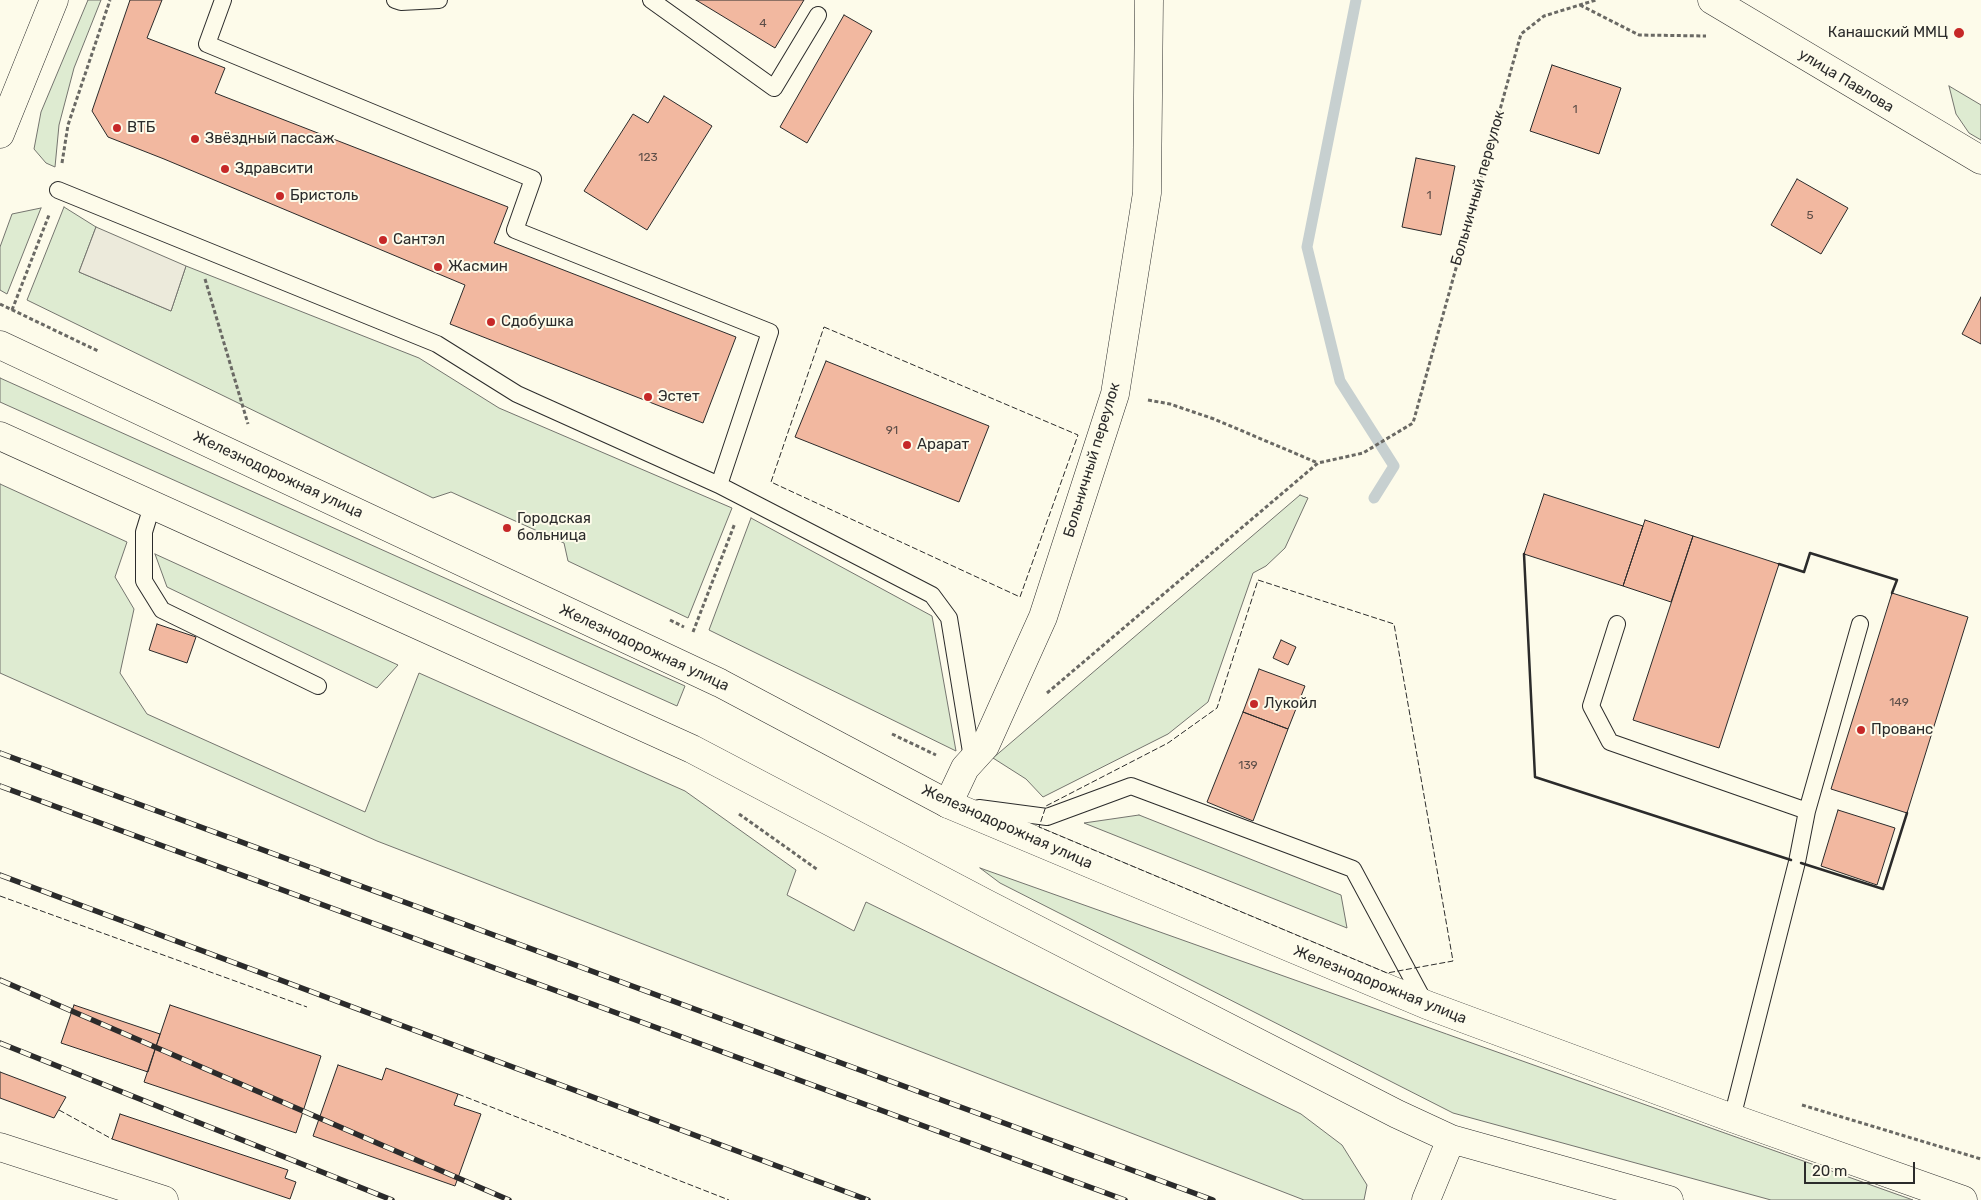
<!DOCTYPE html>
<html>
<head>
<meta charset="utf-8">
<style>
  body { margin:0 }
  #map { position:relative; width:1981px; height:1200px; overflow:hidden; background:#fdfbea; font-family:Rubik,sans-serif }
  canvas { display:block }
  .scale { position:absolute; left:1804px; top:1162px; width:111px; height:22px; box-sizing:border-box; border:2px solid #2b2b2b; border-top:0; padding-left:6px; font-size:15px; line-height:18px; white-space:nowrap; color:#2b2b2b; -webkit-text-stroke:4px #fdfbea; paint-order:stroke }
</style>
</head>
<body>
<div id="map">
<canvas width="1981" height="1200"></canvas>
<div class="scale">20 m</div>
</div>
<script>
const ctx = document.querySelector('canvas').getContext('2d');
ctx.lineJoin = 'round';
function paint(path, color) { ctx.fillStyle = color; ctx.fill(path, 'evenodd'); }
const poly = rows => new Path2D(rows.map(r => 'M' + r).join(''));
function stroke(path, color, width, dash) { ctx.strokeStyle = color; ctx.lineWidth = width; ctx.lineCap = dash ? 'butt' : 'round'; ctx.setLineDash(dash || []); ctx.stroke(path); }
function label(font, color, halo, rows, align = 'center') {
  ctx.font = font + ' Rubik,sans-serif'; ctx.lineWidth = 4; ctx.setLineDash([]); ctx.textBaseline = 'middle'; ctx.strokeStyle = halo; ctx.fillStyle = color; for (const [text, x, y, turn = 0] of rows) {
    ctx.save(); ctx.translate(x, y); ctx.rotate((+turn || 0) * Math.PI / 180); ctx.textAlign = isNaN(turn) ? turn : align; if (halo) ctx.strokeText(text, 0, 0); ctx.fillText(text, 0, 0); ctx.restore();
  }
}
const green = poly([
  [88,0,101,0,74,68,59,125,55,167,46,163,34,149,41,112,88,0],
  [1949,86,1981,105,1981,140,1969,133,1956,114,1949,86],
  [64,207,96,227,79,272,171,311,186,266,419,358,499,408,732,508,688,618,568,561,564,543,451,492,433,498,27,300,64,207],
  [41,208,7,294,0,290,0,247,12,214,41,208],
  [0,378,685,686,677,706,0,402,0,378],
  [0,484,127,542,115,577,134,609,120,673,147,714,365,812,419,673,685,791,796,870,787,895,854,931,866,902,1301,1114,1342,1145,1367,1185,1364,1200,1304,1200,377,841,0,673,0,484],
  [1300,495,1308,498,1285,548,1266,566,1253,573,1208,702,1168,734,1043,797,1026,779,993,758,1300,495],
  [751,518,932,616,956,751,709,630,751,518],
  [155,554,398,665,377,688,167,587,155,554],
  [1139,815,1341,895,1347,928,1084,823,1139,815],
  [980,868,1913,1200,1771,1200,1453,1113,1000,883,980,868]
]);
paint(green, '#deebd1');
stroke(green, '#74746e', 1);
const parking = poly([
  [96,227,186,266,171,311,79,272,96,227]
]);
paint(parking, '#eceadb');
stroke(parking, '#74746e', 1);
stroke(poly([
  [1356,0,1307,247,1340,381,1394,466,1374,498]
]), '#c7d0d0', 11);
const building = poly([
  [130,0,162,0,147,38,225,68,215,93,508,207,494,243,736,337,703,423,450,324,465,285,164,159,108,137,92,111,130,0],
  [696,0,804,0,775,48,696,0],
  [844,15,872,31,807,143,780,127,844,15],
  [1552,65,1621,88,1599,154,1530,131,1552,65],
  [664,96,712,126,647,230,584,191,633,114,648,123,664,96],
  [1416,158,1455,166,1441,235,1402,227,1416,158],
  [1797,179,1848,208,1821,254,1771,225,1797,179],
  [1981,297,1981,344,1962,334,1981,297],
  [826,361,989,426,959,502,795,437,826,361],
  [1544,494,1643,526,1623,586,1524,554,1544,494],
  [1645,520,1693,536,1671,602,1623,586,1645,520],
  [1693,536,1779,564,1719,748,1633,720,1693,536],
  [1892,593,1968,617,1907,813,1831,789,1892,593],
  [157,624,196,637,187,663,149,650,157,624],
  [1281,640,1296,647,1288,665,1273,658,1281,640],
  [1259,669,1305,686,1288,729,1243,712,1259,669],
  [1243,712,1288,729,1253,821,1207,802,1243,712],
  [1838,810,1895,828,1877,885,1821,866,1838,810],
  [74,1005,160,1034,148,1072,61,1043,74,1005],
  [170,1005,321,1056,296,1133,144,1082,170,1005],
  [338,1065,382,1080,386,1068,458,1094,454,1105,481,1114,455,1186,313,1136,338,1065],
  [0,1072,66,1097,54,1118,0,1098,0,1072],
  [120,1114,288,1170,285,1178,296,1182,290,1199,112,1139,120,1114]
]);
paint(building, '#f2b8a0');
stroke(building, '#2b2b2b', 1);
const lane = poly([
  [223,0,207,44,533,179,515,230,770,332,719,485],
  [395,0,401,2,439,0],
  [651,0,774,88,818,15],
  [58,190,437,344,517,394,719,485,932,595,949,618,972,758],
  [152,506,144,532,144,581,162,610,318,686],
  [1617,624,1591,706,1610,742,1807,811,1797,862,1732,1118],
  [979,808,1047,817,1131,786,1353,869,1425,1003],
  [1807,811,1860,624]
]);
const street = poly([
  [1712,0,1981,160],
  [0,134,54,0],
  [948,804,965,768,985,746,1043,617,1115,394,1147,193,1149,0],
  [0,1147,164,1200]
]);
const secondary = poly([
  [0,345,720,683,948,804,1427,1005,1732,1118,1963,1200],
  [0,436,692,749,987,904,1397,1114,1451,1139,1669,1200],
  [1426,1200,1451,1139]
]);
stroke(lane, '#2b2b2b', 18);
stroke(street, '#2b2b2b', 29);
stroke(secondary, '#2b2b2b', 29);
stroke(poly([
  [1580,5,1639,35,1706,36],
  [62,163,68,125,110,0],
  [205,279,248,424],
  [0,304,98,351],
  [12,310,49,215],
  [1148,400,1170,404,1214,419,1318,463],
  [670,620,684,627],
  [693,632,735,523],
  [1047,693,1318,463,1363,453,1413,423,1521,34,1544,16,1596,0],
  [892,734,936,755],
  [739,814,818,870],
  [1802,1105,1981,1159]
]), '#6a6964', 3, [4, 2.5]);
stroke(lane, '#fdfbea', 16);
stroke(street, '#fdfbea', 28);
stroke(secondary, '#fdfbea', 28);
const rail = poly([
  [0,753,1213,1200],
  [0,786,1125,1200],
  [0,875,868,1200],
  [0,980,509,1200],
  [0,1043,392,1200]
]);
stroke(rail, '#2b2b2b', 5.5);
stroke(rail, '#fdfbea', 4, [11]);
stroke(poly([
  [824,327,1078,435,1020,597,771,482,824,327],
  [1258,580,1394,624,1453,961,1387,973,1039,827,1046,806,1168,743,1217,708,1258,580],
  [0,896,307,1007],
  [458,1094,729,1200],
  [59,1110,112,1139]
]), '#2b2b2b', 1, [6, 2.5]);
stroke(poly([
  [1524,554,1535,777,1791,860],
  [1779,564,1804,572,1810,553,1897,580,1892,593],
  [1801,863,1883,889,1907,813]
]), '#2b2b2b', 2.5);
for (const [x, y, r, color] of [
  [1959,33,6,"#c62828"],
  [117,128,5,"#c62828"],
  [195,139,5,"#c62828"],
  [225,169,5,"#c62828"],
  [280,196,5,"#c62828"],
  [383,240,5,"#c62828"],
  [438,267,5,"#c62828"],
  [491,322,5,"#c62828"],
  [648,397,5,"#c62828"],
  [907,445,5,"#c62828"],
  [507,528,5,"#c62828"],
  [1254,704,5,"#c62828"],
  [1861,730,5,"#c62828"]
]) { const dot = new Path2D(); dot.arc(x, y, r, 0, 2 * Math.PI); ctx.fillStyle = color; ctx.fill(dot); stroke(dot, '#fdfbea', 2); }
label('12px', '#5d4e48', null, [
  ["4",763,24],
  ["1",1575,110],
  ["123",648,158],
  ["1",1429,196],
  ["5",1810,216],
  ["91",892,431],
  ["149",1899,703],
  ["139",1248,766]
]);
label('15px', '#2b2b2b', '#fdfbea', [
  ["Канашский ММЦ",1948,33,"right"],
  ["ВТБ",127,128],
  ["Звёздный пассаж",205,139],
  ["Здравсити",235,169],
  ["Бристоль",290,196],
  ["Сантэл",393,240],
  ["Жасмин",448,267],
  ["Сдобушка",501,322],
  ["Эстет",658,397],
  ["Арарат",917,445],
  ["Городская",517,519],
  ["больница",517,536],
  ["Лукойл",1264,704],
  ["Прованс",1871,730]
], 'left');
label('15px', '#2b2b2b', '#fdfbea', [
  ["улица Павлова",1846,81,31],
  ["Больничный переулок",1478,188,-74],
  ["Больничный переулок",1092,460,-73],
  ["Железнодорожная улица",278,475,25],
  ["Железнодорожная улица",644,648,25],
  ["Железнодорожная улица",1007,827,24],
  ["Железнодорожная улица",1380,985,22]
]);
</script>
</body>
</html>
